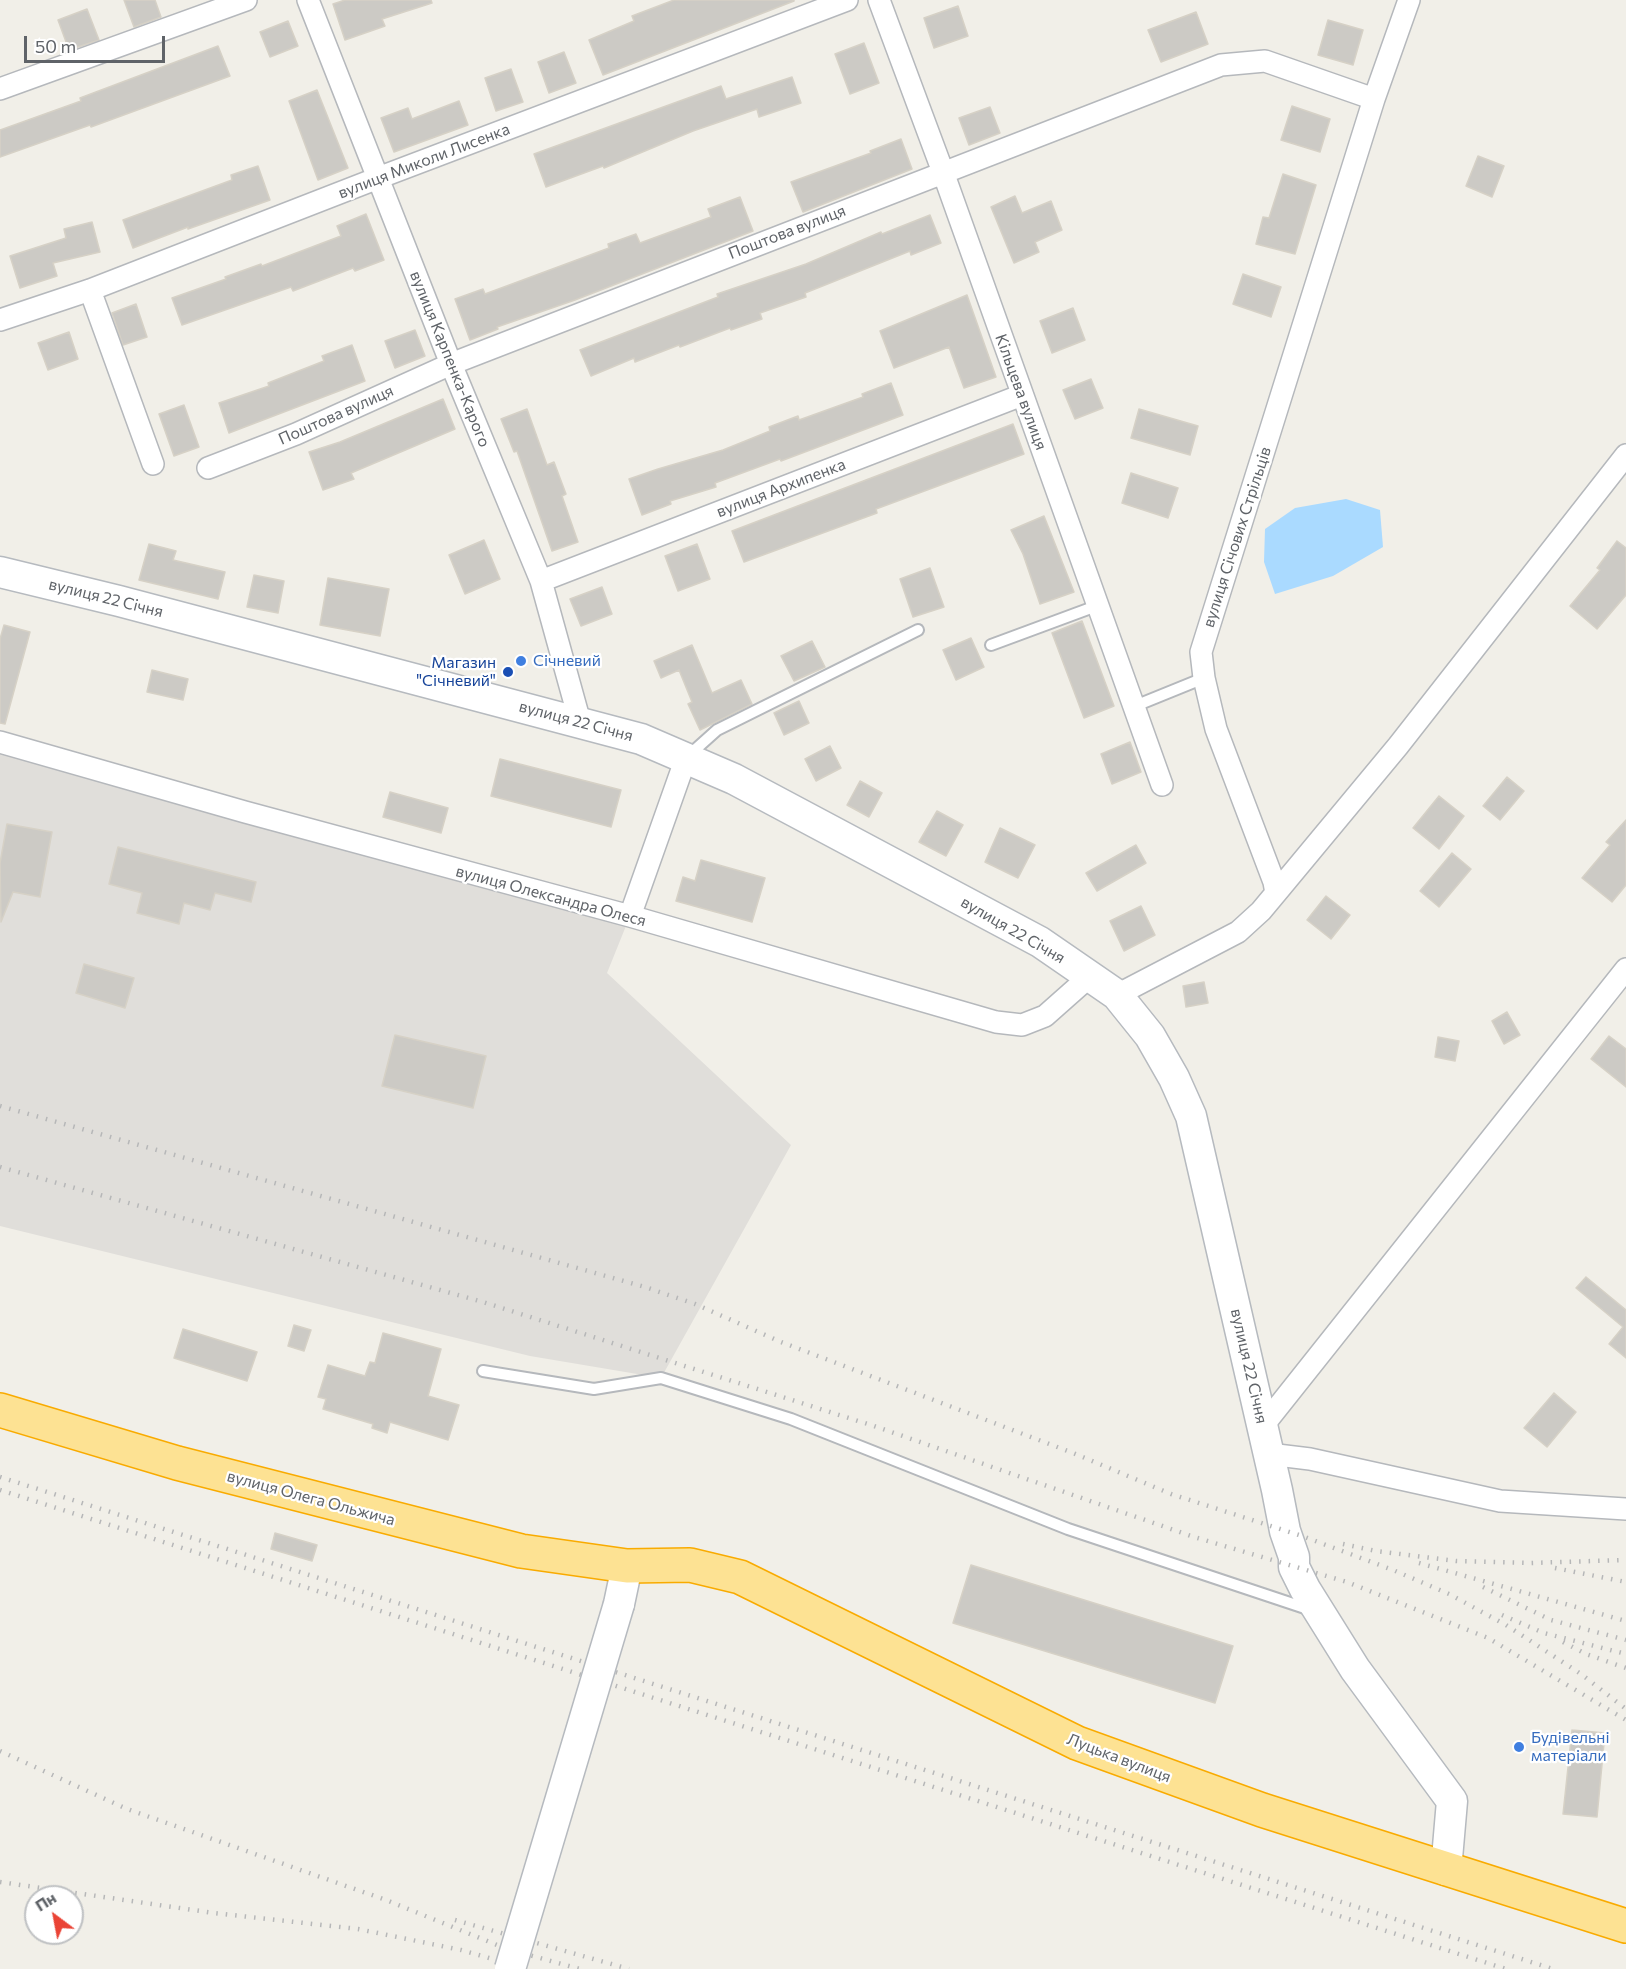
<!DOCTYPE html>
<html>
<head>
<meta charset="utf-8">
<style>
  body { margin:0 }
  #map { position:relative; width:1626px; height:1969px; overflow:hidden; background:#f1efe8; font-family:Commissioner,sans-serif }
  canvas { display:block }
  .north { position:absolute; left:24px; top:1885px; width:60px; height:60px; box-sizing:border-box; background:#fff; border:2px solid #bfc1c3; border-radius:50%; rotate:328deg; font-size:16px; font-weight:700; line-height:24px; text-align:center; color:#5f6368 }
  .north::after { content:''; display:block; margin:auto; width:21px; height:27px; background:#ea4335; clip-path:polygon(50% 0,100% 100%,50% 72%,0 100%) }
  .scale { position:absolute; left:24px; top:36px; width:141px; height:27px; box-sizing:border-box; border:3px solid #5f6368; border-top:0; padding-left:8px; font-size:18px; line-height:21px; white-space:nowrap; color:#5f6368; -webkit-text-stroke:4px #fff; paint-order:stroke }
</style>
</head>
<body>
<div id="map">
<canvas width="1626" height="1969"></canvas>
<div class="north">Пн</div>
<div class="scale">50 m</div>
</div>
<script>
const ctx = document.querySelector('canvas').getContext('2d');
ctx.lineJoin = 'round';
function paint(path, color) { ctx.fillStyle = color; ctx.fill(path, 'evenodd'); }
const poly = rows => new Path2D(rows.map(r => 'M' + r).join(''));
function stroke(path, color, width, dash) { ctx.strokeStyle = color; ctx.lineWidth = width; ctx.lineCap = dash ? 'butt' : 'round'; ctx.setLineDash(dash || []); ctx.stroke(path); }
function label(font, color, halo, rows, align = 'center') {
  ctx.font = font + ' Commissioner,sans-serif'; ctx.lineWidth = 4.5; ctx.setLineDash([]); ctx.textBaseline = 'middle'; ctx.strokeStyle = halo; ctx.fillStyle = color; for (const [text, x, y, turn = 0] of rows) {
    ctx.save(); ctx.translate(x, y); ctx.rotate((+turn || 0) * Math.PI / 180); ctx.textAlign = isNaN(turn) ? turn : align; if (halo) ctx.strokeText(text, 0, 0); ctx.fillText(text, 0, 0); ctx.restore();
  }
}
paint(poly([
  [0,742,630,916,607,973,791,1145,661,1378,530,1356,0,1226]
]), '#e0deda');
paint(poly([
  [1346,499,1380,510,1383,547,1333,576,1275,594,1264,562,1265,529,1295,508]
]), '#aadaff');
const building = poly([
  [124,0,155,0,161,17,134,27,124,0],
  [345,0,431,0,432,3,382,19,385,26,345,40,333,4,345,0],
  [674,0,794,0,794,1,603,75,589,40,634,21,632,16,674,0],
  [958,6,968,36,934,48,924,18,958,6],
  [87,9,99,40,69,50,58,20,87,9],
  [1196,12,1208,44,1161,62,1148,30,1196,12],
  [1328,20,1363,30,1353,65,1318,55,1328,20],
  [288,21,298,46,270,57,260,32,288,21],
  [864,43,879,83,850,94,835,54,864,43],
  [218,46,230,76,91,127,90,125,0,157,0,130,81,101,80,98,218,46],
  [564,52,576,83,549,93,538,62,564,52],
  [511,69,523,102,496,111,485,78,511,69],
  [792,77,801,103,759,117,757,109,693,131,604,168,603,166,546,187,534,154,721,86,726,99,792,77],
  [317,90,348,168,318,180,289,101,317,90],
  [459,101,468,125,394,152,381,118,408,108,412,119,459,101],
  [1292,106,1330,119,1320,152,1281,140,1292,106],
  [990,107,1000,133,969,145,959,118,990,107],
  [901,139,912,169,803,212,791,182,871,153,870,151,901,139],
  [1478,156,1504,166,1492,197,1466,186,1478,156],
  [258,166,270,200,188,229,188,227,133,248,123,220,232,180,231,175,258,166],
  [1283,174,1316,185,1295,254,1256,244,1263,217,1269,218,1283,174],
  [1015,196,1022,213,1051,201,1062,230,1035,242,1039,252,1014,263,991,207,1015,196],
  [740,197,753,231,575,300,497,327,498,329,470,340,455,299,483,289,485,294,609,248,608,244,636,234,640,243,711,217,708,209,740,197],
  [366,214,384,260,355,271,353,268,293,291,291,287,182,325,172,298,226,279,225,277,261,264,262,266,341,236,337,226,366,214],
  [930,215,941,243,911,255,910,251,805,293,806,297,760,313,762,319,731,330,730,328,680,347,679,345,635,362,634,358,591,376,580,350,718,297,717,294,806,264,881,232,882,234,930,215],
  [92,222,100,252,53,263,57,276,20,288,10,256,66,238,64,229,92,222],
  [1243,274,1281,287,1271,317,1233,304,1243,274],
  [967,295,996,377,964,388,949,347,894,368,880,331,967,295],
  [136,304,147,337,123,345,112,313,136,304],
  [1073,308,1085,340,1052,353,1040,321,1073,308],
  [415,330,425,356,395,368,385,341,415,330],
  [69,332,78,359,48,370,38,343,69,332],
  [352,345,365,381,229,433,219,403,269,386,268,383,324,361,322,356,352,345],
  [1091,379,1103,408,1075,419,1063,390,1091,379],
  [891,383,903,415,781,461,780,459,715,483,716,487,670,501,671,504,642,515,629,479,658,469,723,450,770,431,769,427,798,416,799,420,863,397,862,394,891,383],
  [443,399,455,429,351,473,354,479,323,490,309,452,340,442,443,399],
  [184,405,199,447,174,456,159,414,184,405],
  [527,409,547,465,554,462,566,494,562,496,578,542,552,551,517,451,514,452,501,419,527,409],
  [1139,409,1198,426,1190,455,1131,438,1139,409],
  [1013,424,1024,454,876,509,877,513,744,562,732,531,1013,424],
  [1131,473,1178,488,1168,518,1122,503,1131,473],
  [1044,516,1074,592,1040,604,1023,554,1011,530,1044,516],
  [484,540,500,579,465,594,449,555,484,540],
  [1617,541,1626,548,1626,595,1597,629,1570,606,1600,570,1597,568,1617,541],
  [149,544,176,551,173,560,225,572,218,599,139,580,149,544],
  [697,544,710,579,678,591,665,556,697,544],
  [930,568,944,607,913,617,900,579,930,568],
  [254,575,284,581,278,613,247,607,254,575],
  [328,578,389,589,380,636,320,625,328,578],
  [602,587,612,614,581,626,570,599,602,587],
  [1082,621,1114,706,1084,718,1052,633,1082,621],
  [4,625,30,632,5,724,0,723,0,639,4,625],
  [971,638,984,667,956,680,943,650,971,638],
  [812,641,825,667,794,681,781,656,812,641],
  [692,645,712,693,741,680,752,704,700,730,688,704,692,702,679,670,661,678,654,661,692,645],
  [152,670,188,679,183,700,147,692,152,670],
  [799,701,809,723,784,735,774,713,799,701],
  [1130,742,1141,772,1112,784,1101,754,1130,742],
  [830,746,841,768,816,781,805,759,830,746],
  [500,759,621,790,611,827,491,796,500,759],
  [1507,777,1524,791,1500,820,1483,806,1507,777],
  [860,781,882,793,869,817,847,805,860,781],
  [390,792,448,808,441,833,383,817,390,792],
  [1439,796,1464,816,1439,849,1413,828,1439,796],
  [937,811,963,825,946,856,919,842,937,811],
  [1626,820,1626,885,1612,902,1582,878,1610,845,1606,842,1626,820],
  [7,824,52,832,40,897,13,892,1,922,0,863,7,824],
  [1000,828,1035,845,1018,878,985,862,1000,828],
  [1136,845,1146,863,1097,891,1086,873,1136,845],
  [118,847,256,882,251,902,215,893,210,910,184,903,179,924,137,913,142,893,109,884,118,847],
  [1452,853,1471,869,1439,907,1420,891,1452,853],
  [701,860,765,878,752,922,676,901,683,877,695,881,701,860],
  [1326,896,1350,915,1331,939,1307,920,1326,896],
  [1141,906,1155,935,1124,951,1110,921,1141,906],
  [84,964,134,978,125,1008,76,993,84,964],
  [1204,982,1208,1003,1186,1007,1183,986,1204,982],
  [1507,1012,1520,1035,1504,1044,1492,1021,1507,1012],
  [395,1035,486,1056,473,1108,382,1086,395,1035],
  [1609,1036,1626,1049,1626,1087,1591,1059,1609,1036],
  [1438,1037,1459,1041,1455,1061,1435,1057,1438,1037],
  [1586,1277,1626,1310,1626,1358,1609,1344,1623,1327,1576,1288,1586,1277],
  [294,1325,311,1330,304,1351,288,1346,294,1325],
  [183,1329,257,1352,247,1381,174,1358,183,1329],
  [383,1333,441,1349,428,1396,459,1405,448,1440,390,1422,387,1433,372,1428,373,1424,323,1409,326,1399,318,1397,328,1365,365,1376,370,1362,375,1363,383,1333],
  [1554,1393,1576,1412,1547,1447,1524,1428,1554,1393],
  [275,1533,317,1545,312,1561,271,1549,275,1533],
  [971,1565,1233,1646,1215,1703,953,1623,971,1565],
  [1572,1730,1605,1733,1597,1817,1563,1814,1572,1730]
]);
paint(building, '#cccac5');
stroke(building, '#d6d1c6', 1.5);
const lane = poly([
  [991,645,1099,605],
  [1135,706,1204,678],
  [688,756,717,730,918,630],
  [483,1371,594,1389,661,1378,791,1419,1068,1529,1311,1610]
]);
const street = poly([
  [308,0,451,364,541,581,580,722],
  [879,0,943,172,1162,785],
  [0,89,246,0],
  [90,290,153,464],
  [0,320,90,290,378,178,847,0],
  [208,468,296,434,451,364,1221,65,1265,61,1374,99],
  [541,581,1022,395],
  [0,742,245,812,630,916,996,1022,1022,1025,1045,1016,1089,977],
  [1276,893,1398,746,1626,455],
  [630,916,686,758],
  [1117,995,1238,932,1261,911,1276,893,1274,882,1216,729,1204,678,1201,652,1374,99,1409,0],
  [1262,1427,1626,969],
  [1269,1454,1310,1459,1500,1501,1626,1509]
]);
const secondary = poly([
  [0,572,119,601,641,739,734,779,1040,942,1117,995,1150,1036,1174,1078,1191,1116,1277,1490,1285,1531,1294,1557,1294,1567,1305,1589,1355,1669,1452,1801,1446,1870],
  [619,1604,627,1566]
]);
const highway = poly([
  [0,1410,177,1463,521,1551,627,1566,690,1565,740,1577,1077,1743,1262,1810,1626,1926]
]);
stroke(lane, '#b5b8bc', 14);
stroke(street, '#b5b8bc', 24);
stroke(secondary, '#b6babf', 33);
stroke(highway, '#f9ab00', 36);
stroke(lane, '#fff', 10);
stroke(street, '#fff', 21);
stroke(secondary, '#fff', 30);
stroke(highway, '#fde293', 33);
stroke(poly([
  [0,1106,645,1287,695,1304,781,1342,1073,1453,1171,1494,1302,1536,1393,1570,1449,1594,1506,1625,1581,1674,1626,1709],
  [0,1167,483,1302,874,1426,1194,1537,1347,1582,1488,1638,1626,1720],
  [0,1477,1553,1969],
  [0,1490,1506,1969],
  [1343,1544,1376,1551,1456,1561,1530,1563,1626,1560],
  [1419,1563,1626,1621],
  [1555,1568,1626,1582],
  [1483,1587,1551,1620,1626,1640],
  [1502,1615,1544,1633,1626,1654],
  [1563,1642,1586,1654,1626,1668],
  [0,1751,127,1809,386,1900,507,1949,580,1969],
  [0,1882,214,1913,358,1929,461,1950,528,1969],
  [455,1920,629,1969]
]), '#b6b7b8', 4.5, [1.5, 8]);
const secondaryBridge = poly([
  [510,1969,619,1604]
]);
stroke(secondaryBridge, '#b6babf', 33, []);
stroke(secondaryBridge, '#fff', 30);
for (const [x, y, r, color] of [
  [521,661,6,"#3f7fe0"],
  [508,672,6,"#1a4fb4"],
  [1519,1747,6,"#3f7fe0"]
]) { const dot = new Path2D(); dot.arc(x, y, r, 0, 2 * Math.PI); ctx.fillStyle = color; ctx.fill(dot); stroke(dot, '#fff', 2); }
label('16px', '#5f6368', '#fff', [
  ["вулиця Миколи Лисенка",424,161,-21],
  ["Поштова вулиця",787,232,-21],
  ["вулиця Карпенка-Карого",450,359,68],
  ["Кільцева вулиця",1021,392,70],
  ["Поштова вулиця",336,415,-24],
  ["вулиця Архипенка",781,488,-21],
  ["вулиця Січових Стрільців",1237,537,-72],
  ["вулиця 22 Січня",106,598,14],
  ["вулиця 22 Січня",576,721,15],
  ["вулиця Олександра Олеся",551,896,15],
  ["вулиця 22 Січня",1013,930,30],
  ["вулиця 22 Січня",1249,1366,77],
  ["вулиця Олега Ольжича",311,1498,15],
  ["Луцька вулиця",1119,1758,21]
]);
label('16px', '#366cbe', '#fff', [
  ["Січневий",533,661],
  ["Будівельні",1531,1738],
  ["матеріали",1531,1756]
], 'left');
label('16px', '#164399', '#fff', [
  ["Магазин",496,663],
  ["\"Січневий\"",496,681]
], 'right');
</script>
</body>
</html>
